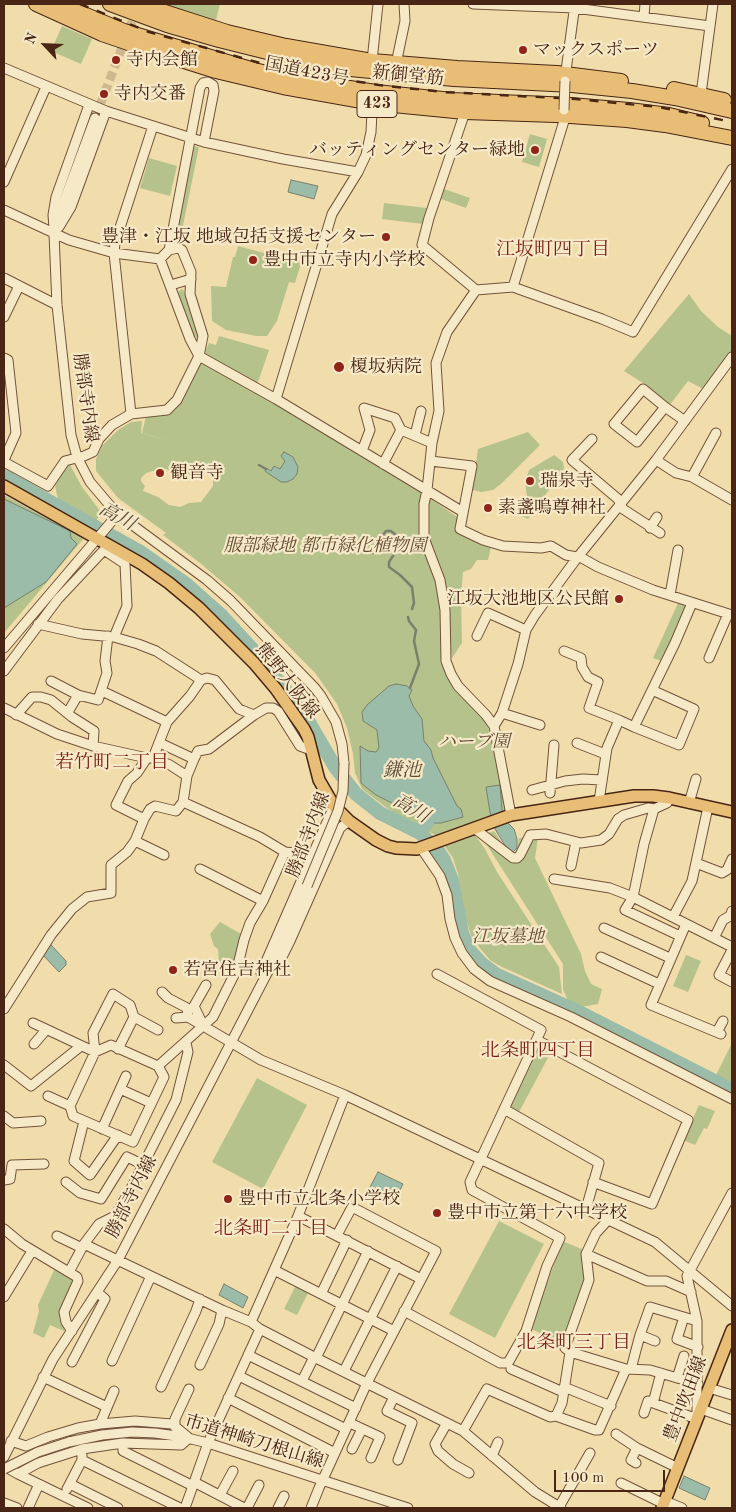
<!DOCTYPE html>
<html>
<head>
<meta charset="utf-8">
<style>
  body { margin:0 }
  #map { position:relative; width:736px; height:1512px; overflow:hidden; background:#f1ddab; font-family:"Old Standard TT",serif }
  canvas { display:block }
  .frame { position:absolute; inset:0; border:5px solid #482514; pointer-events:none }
  .north { position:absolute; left:20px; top:20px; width:50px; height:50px; -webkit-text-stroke:4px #f6e9c8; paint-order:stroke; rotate:295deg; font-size:14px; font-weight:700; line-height:20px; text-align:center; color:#482514 }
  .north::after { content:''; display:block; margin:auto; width:18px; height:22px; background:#482514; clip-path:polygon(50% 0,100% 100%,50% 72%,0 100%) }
  .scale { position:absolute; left:554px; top:1470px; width:111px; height:22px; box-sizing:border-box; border:2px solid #482514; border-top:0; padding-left:6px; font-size:15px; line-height:18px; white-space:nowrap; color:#482514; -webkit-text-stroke:4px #f6e9c8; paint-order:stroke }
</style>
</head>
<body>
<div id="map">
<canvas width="736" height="1512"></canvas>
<div class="frame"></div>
<div class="north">N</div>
<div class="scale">100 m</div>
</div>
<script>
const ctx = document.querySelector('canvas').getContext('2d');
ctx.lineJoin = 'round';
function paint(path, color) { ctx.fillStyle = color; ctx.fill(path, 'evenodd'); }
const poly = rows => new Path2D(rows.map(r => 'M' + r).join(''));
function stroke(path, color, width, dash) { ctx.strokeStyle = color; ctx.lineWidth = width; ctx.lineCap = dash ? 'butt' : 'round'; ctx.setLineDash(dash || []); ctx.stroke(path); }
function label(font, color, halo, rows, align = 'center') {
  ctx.font = font + ' "Old Standard TT","Noto Serif JP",serif'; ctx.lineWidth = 4.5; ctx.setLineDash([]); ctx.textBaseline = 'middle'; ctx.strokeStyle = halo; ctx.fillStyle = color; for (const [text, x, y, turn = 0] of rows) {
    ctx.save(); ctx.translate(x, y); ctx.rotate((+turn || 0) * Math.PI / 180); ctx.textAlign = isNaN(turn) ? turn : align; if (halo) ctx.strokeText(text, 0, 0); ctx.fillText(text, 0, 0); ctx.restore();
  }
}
paint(poly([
  [162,4,220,4,216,20],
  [62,26,92,39,81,64,51,51],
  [530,134,547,139,539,167,522,162],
  [192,146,199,147,180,240,178,242,174,239],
  [149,158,177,166,170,196,140,188],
  [444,189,470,198,466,208,441,199],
  [384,203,427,208,423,224,382,219],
  [238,246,301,263,295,283,289,282,277,321,267,336,256,336,226,330,212,321,211,286,226,287,233,257,235,257],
  [182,289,184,291,199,335,198,338,193,337,178,292],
  [689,294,701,311,718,327,732,336,732,352,705,390,688,381,669,406,646,385,624,371],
  [219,336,269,350,257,385,207,357,205,352,209,343,216,345],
  [204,362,423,492,421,505,437,579,441,612,441,642,443,661,484,719,492,736,506,810,437,836,391,811,362,789,355,773,353,754,347,728,337,704,316,674,240,597,200,563,163,535,166,533,118,498,96,471,96,459,102,446,118,430,131,422,142,421,141,433,172,442,142,433,146,416,168,414,181,403,199,364],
  [163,468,184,476,213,473,213,486,201,502,189,503,180,507,169,505,158,497,143,491,145,486,141,481,141,478,146,473],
  [528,432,540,445,502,483,493,490,481,492,472,490,478,449],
  [554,455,563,462,564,469,528,519,519,515,515,509,527,496,525,482,529,470],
  [67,464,70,465,82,487,101,512,96,521,58,499,55,486],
  [4,495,84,538,4,633],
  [431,499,459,518,457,530,491,547,488,560,477,560,471,569,463,572,461,597,462,643,452,658,449,638,450,607,443,574,427,536,428,504],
  [679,601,685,603,687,606,661,661,653,658],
  [494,831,508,852,514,854,517,852,519,838,538,838,535,858,581,954,585,971,591,984,602,989,598,1004,581,1007,568,1001,563,989,563,964,481,836],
  [474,834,485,849,497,872,559,967,562,994,500,966,490,960,479,947,474,937,472,938,464,913,458,874,453,858,444,845],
  [220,922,243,935,234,969,219,962,218,949,214,946,210,934],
  [686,955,701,961,688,992,673,986],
  [731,1045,732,1045,732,1083,716,1075],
  [542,1047,548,1050,550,1054,519,1112,512,1109,510,1104,538,1048],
  [257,1078,307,1105,263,1189,212,1162],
  [699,1105,715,1111,707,1129,704,1128,695,1145,683,1140],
  [499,1221,544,1244,495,1338,449,1314],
  [562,1241,584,1250,585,1282,562,1343,531,1329],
  [55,1268,75,1281,63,1311,66,1328,64,1331,50,1325,44,1338,33,1333,39,1311,38,1305],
  [296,1285,309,1291,297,1315,284,1309]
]), '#b6c28c');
const water = poly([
  [291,180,318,186,314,199,288,192,291,180],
  [284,452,293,457,298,467,297,474,293,479,287,482,281,482,265,471,266,468,271,471,274,466,280,469,285,461,281,456,284,452],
  [4,499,70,531,71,538,77,544,46,582,4,608,4,499],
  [396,684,407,686,412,690,409,696,413,706,422,719,424,741,431,750,433,758,457,806,461,809,463,817,441,823,434,823,416,812,408,811,376,795,361,783,360,746,368,751,376,752,379,748,377,730,363,721,362,712,367,705,389,686,396,684],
  [500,785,502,810,505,820,514,829,517,839,517,848,512,853,509,852,495,829,490,812,486,787,500,785],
  [50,941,51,945,66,961,66,965,59,972,42,954,50,941],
  [378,1172,403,1184,394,1202,369,1189,378,1172],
  [224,1284,248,1297,243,1308,219,1295,224,1284],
  [684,1476,710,1488,705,1500,679,1488,684,1476]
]);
paint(water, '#9bbca9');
stroke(water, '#7a806d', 1);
stroke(poly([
  [259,465,266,469],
  [350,547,360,548,373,553,378,551,382,544,383,535,386,531,391,531,396,535,398,548,389,562,389,567,400,575,412,587,414,603,412,609],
  [408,617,409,621,416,630,414,641,419,664,410,688]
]), '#7a806d', 2.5);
stroke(poly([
  [4,476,139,551,186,584,221,615,255,652,303,712,335,767,356,794,380,813,420,833,436,848,444,860,452,880,462,933,470,951,481,963,497,975,581,1013,732,1090],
  [420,833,428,820]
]), '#9bbca9', 14);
stroke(poly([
  [95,118,137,9]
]), '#cfb88d', 9, [9, 4.5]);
const minor = poly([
  [473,4,575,8,710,26],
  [644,16,645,4],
  [372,61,378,4],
  [396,64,405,21,404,4],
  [4,68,106,111,204,142,283,159,358,172],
  [565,78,575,4],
  [701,94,713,4],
  [465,112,429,218,422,245,476,290],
  [95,118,63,204,54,234,57,305,71,435,77,457,90,482,112,508,127,521,207,580,231,601,314,687,321,696,336,722,342,744,344,763],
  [4,182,46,87],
  [4,210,69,240,114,253,160,259],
  [59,227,71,207,106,111],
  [54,228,53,215,56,197,89,105],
  [169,250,200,88,203,83,208,82,213,85,214,91,204,142],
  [4,278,57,305],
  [171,285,191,279],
  [513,287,564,121,564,113],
  [4,317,19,286],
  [4,358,8,360,16,433,4,460],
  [276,399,332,214,358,172,366,155,371,132,372,112],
  [665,407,637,442,614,424,643,389,665,407,685,421],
  [131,414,114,253,115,243,153,126],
  [415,435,421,411],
  [592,439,572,460,618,499,623,509,660,533],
  [432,443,439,411,436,363,447,332,476,290,513,287,602,319,633,332,732,169],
  [362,451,370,430,364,408,395,418,401,430,432,443,427,490,424,504,424,538,440,580,445,610,446,661,451,674,458,686,486,715,494,726],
  [656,460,676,473,692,477,732,500],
  [431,461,472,466,460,529,483,540,503,546,541,548,551,546,566,555,582,558,598,567,653,590,732,615],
  [4,462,48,486,65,461,84,456,93,452,99,439,112,425,131,414,167,410,177,400,199,356,203,336,190,294,191,272,182,250,178,248,169,250,160,259,190,339,199,356,276,399,463,512],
  [383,464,401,430],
  [692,477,716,433],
  [650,528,657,517],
  [670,595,678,550],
  [38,624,82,634,114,637,138,644,156,651,201,680],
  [477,636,488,613,526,630],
  [4,648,118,514],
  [564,651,581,658,582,667,588,677,598,682,589,708,619,720],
  [709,658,728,614],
  [4,671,58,599,104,550,125,564,127,606,114,637],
  [51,681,78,695,98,700,107,673,105,661,108,636],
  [102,691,167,722],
  [4,708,57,734,93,746,147,758,153,758,170,765,187,776,183,802,260,837,285,852,302,854,311,859],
  [68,712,78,695],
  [502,713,540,725],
  [16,715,32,697,41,697,51,700,72,717,94,731,93,746],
  [634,727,679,745,694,709,652,690],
  [160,743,194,759,187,776],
  [577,743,605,754],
  [153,758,167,722,190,696,201,680,207,678,215,680,239,709,254,715,266,708,273,708,278,711,300,746,311,750],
  [194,759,198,751,209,749,254,715],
  [532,790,565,781,583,779,601,780],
  [550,793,554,745],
  [599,801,607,748,619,720,634,727,675,643,692,603],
  [689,803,696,779],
  [654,809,644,844,633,897,625,910,680,936],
  [511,815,494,726,502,713,518,664,526,630,535,615,577,558,656,460,732,357],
  [144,819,116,805,128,781,137,773,147,758],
  [474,828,513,858,517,858,520,855,530,835,546,834,581,843,601,840,609,834,618,819,624,815,648,808,654,809,667,803,669,798],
  [135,841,164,855],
  [421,848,440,876,447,895,450,919,455,938,462,953,474,969,490,981,571,1017,732,1099],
  [696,863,722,873,727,870,732,859],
  [571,866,576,842],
  [200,869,263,901],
  [554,879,610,888,633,897,732,947],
  [673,917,692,881,708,807],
  [686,924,651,1005,721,1034],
  [604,928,670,958],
  [714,938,723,920,730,916,732,911],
  [732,950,719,975,732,982],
  [601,957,659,984],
  [281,959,290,941,340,828,349,821],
  [261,973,334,806],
  [162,992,168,998,187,1008,188,1017,261,1060,345,1095,655,1242,732,1306],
  [4,1009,51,935,72,909,87,897,111,893,111,865,127,852,135,841,144,819,150,809,155,806,176,811,183,802],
  [176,1018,188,1017],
  [33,1023,95,1052,111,1045,158,1066,213,1017,237,969,244,940,250,923,263,901,285,852],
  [203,1025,194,1006,206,985],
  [717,1032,723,1021],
  [537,1040,688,1120,652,1204,593,1182],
  [34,1044,46,1030],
  [118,1049,134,1017],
  [4,1065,31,1086,81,1046],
  [158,1066,164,1077,133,1142,73,1116,70,1106,95,1052,93,1033,113,994,130,1005,134,1017,158,1030],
  [120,1089,151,1103],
  [48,1096,70,1106],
  [504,1109,599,1163,586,1209],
  [4,1116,13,1123,41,1121],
  [84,1121,74,1161,90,1175,118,1135],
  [102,1129,126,1076],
  [4,1180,10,1179,12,1165,44,1164],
  [66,1182,80,1193,101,1199,127,1157,144,1165],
  [298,1216,421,1279],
  [608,1220,596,1233,586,1254,589,1280,565,1348,570,1352,562,1403,556,1416,595,1430,599,1430,626,1369,650,1370,698,1384],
  [4,1229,22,1244,77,1277,78,1281,64,1312,66,1322,72,1331],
  [57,1236,82,1248],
  [84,1244,222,1310,251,1322,260,1329,314,1357,463,1431,535,1492,561,1508],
  [586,1254,647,1281,666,1281,691,1292],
  [274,1270,394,1331],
  [69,1272,84,1244,99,1224,115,1216,133,1185,176,1100,188,1052,186,1043],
  [321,1294,347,1240],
  [4,1297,32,1251],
  [404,1311,500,1363,508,1363,526,1331,547,1266,560,1238,472,1190,470,1182,541,1030,437,974],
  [684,1317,677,1339,698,1347],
  [251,1322,298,1216,345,1095],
  [640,1335,655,1341],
  [570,1352,626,1369],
  [248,1355,356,1408],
  [316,1358,368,1251],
  [112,1361,151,1276],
  [72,1362,105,1299,98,1293],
  [200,1365,219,1324,222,1310],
  [511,1369,563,1392],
  [631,1369,640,1335,650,1307,697,1321],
  [344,1371,397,1266],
  [239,1376,346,1429],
  [43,1377,107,1407],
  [677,1378,684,1356],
  [302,1381,314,1357],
  [161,1387,196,1311,200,1299],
  [564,1387,611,1406],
  [709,1388,732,1395],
  [394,1397,387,1411,412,1423,398,1460],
  [228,1398,335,1453],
  [653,1403,661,1373],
  [701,1409,732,1420],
  [644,1413,648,1401,697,1419,697,1321,687,1276,732,1193],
  [350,1423,380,1437,371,1458],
  [447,1423,435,1444,438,1451,453,1464,469,1473],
  [100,1424,114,1391],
  [175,1427,175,1419,189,1389],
  [463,1431,487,1389,550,1417,556,1416],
  [616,1434,637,1448,678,1468],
  [69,1442,102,1435,132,1432,155,1433,183,1437,208,1443,408,1508],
  [123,1443,123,1451,193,1486],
  [352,1449,362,1429],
  [492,1456,498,1442],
  [4,1457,53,1359,118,1260,275,958,307,886],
  [82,1460,180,1508],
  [636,1463,631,1460,637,1448],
  [4,1466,18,1474,38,1463,82,1449,123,1443,181,1445,189,1438,172,1424,135,1421,100,1424,78,1428,48,1437,26,1446,11,1441],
  [18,1474,88,1508],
  [194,1482,244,1508],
  [621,1483,660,1502,665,1501,682,1508],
  [70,1484,118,1508],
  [67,1489,82,1460,82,1455],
  [220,1495,233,1471],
  [4,1503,17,1508],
  [559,1507,590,1453],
  [28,1508,39,1484],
  [185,1508,208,1443,260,1329],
  [247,1508,259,1485],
  [278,1508,284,1496],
  [311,1508,319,1488,367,1383,436,1251,352,1207,337,1235]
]);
const major = poly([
  [4,486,142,564,169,583,199,608,254,663,276,689,304,729,308,737,319,780,334,806,349,821,376,840,388,846,396,848,417,849,511,815,634,796,653,796,669,798,732,812],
  [662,1508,732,1330]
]);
const highway = poly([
  [36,4,102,34,146,49,216,71,283,87,373,103,465,112,556,115,627,120,665,125,732,138],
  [60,4,124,31,254,70,303,81,376,92,452,100,571,105,629,110,669,115,702,123],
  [110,4,167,25,219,40,307,62,340,68,454,79,572,85,632,91,675,98,732,111],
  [140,4,227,32,286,46,372,61,457,68,557,73,621,81],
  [674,89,724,100]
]);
stroke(minor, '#72533a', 11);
stroke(major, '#482514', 14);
stroke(highway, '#482514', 16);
stroke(minor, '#f6e9c8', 9);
stroke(major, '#e8be76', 11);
stroke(highway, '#e8be76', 14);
stroke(poly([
  [80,4,149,32,285,70,379,85,443,92,576,99,659,107,732,122]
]), '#482514', 2.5, [9, 9]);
const minorBridge = poly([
  [564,110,565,81],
  [307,886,338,811,343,791,344,763],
  [4,1469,38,1452,69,1442]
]);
stroke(minorBridge, '#72533a', 11, []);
stroke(minorBridge, '#f6e9c8', 9);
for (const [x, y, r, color] of [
  [523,50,5,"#8f2418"],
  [116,60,5,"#8f2418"],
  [104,94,5,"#8f2418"],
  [535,150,5,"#8f2418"],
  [386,237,5,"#8f2418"],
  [253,260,5,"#8f2418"],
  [339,367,6,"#8f2418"],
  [160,473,5,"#8f2418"],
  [530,481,5,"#8f2418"],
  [488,508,5,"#8f2418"],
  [619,599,5,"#8f2418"],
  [173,970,5,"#8f2418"],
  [228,1199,5,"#8f2418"],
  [437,1213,5,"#8f2418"]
]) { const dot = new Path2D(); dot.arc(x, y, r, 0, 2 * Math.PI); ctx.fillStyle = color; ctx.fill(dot); stroke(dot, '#f6e9c8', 2); }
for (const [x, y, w] of [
  [377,104,40]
]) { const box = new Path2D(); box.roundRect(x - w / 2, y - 13.5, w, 27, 4); ctx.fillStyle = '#f6e9c8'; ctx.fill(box); stroke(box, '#482514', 1); }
label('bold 16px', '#482514', null, [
  ["423",377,104]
]);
label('18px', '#482514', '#f6e9c8', [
  ["マックスポーツ",533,50],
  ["寺内会館",126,60],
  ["寺内交番",114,94],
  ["バッティングセンター緑地",525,150,"right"],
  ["豊津・江坂 地域包括支援センター",376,237,"right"],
  ["豊中市立寺内小学校",263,260],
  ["榎坂病院",350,367],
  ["観音寺",170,473],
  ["瑞泉寺",540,481],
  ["素盞嗚尊神社",498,508],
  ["江坂大池地区公民館",609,599,"right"],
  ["若宮住吉神社",183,970],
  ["豊中市立北条小学校",238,1199],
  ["豊中市立第十六中学校",447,1213]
], 'left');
label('18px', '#482514', '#f6e9c8', [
  ["国道423号",307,72,11],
  ["新御堂筋",408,76,6],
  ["勝部寺内線",85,398,82],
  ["熊野大阪線",287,681,52],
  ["勝部寺内線",309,835,-69],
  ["勝部寺内線",132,1197,-63],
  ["豊中吹田線",686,1399,-69],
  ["市道神崎刀根山線",254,1442,17]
]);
label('italic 18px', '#644c32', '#f6e9c8', [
  ["服部緑地 都市緑化植物園",325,546],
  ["ハーブ園",474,742],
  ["江坂墓地",508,937]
]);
label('19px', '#7a1f14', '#f6e9c8', [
  ["江坂町四丁目",553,250],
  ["若竹町二丁目",112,763],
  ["北条町四丁目",538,1051],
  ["北条町二丁目",271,1229],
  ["北条町三丁目",574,1343]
]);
label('italic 19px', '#5d4b39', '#f6e9c8', [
  ["高川",117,517,29],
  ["鎌池",402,771],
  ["高川",411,809,30]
]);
</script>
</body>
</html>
